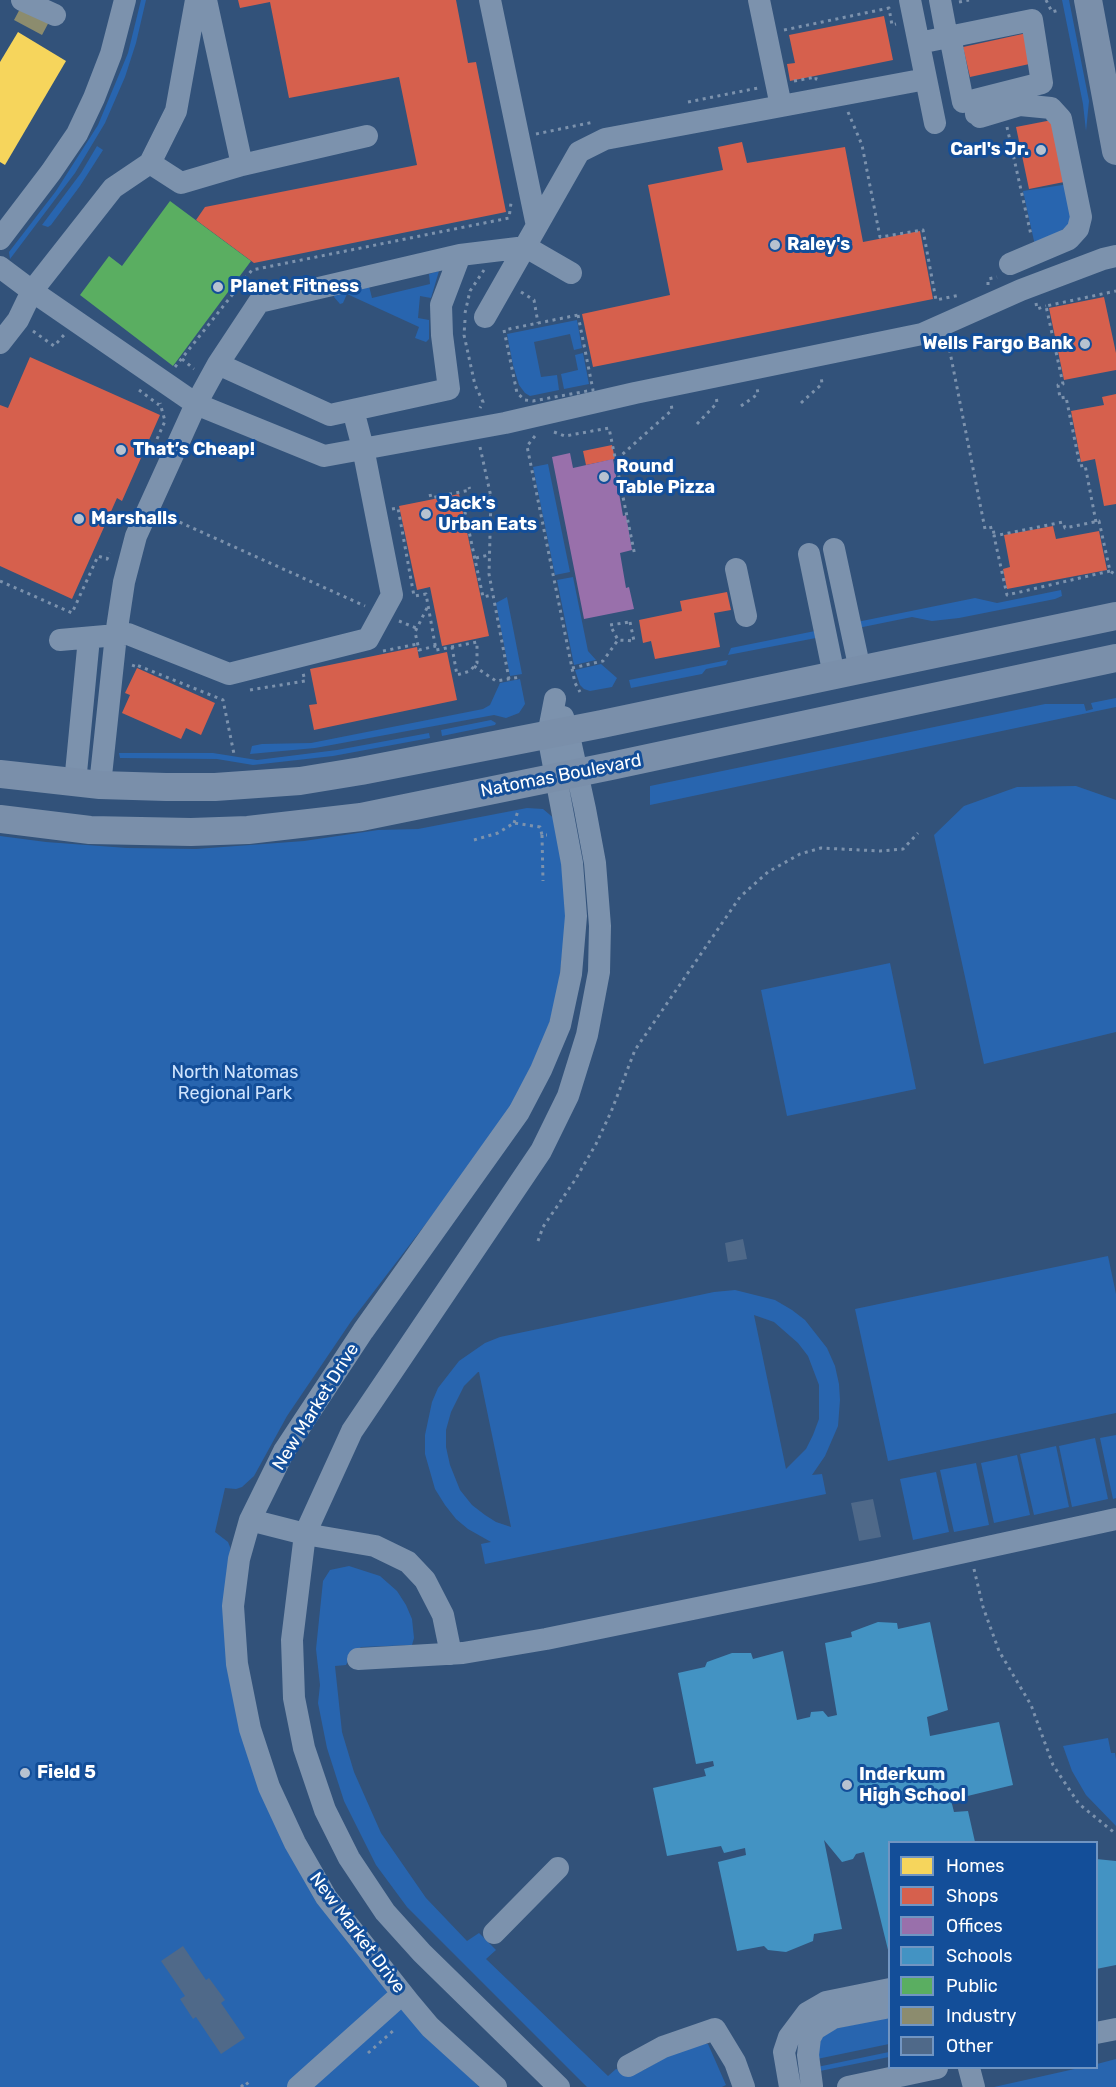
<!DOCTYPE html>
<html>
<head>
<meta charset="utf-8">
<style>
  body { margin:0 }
  #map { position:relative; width:1116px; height:2087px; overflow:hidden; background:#32527a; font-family:Rubik,sans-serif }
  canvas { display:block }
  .legend { position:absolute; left:888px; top:1841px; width:210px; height:228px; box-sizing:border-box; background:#134e99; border:2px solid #7195c2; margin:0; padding:8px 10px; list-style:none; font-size:18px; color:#fff }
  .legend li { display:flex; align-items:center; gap:12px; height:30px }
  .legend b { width:30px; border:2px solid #7195c2 }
</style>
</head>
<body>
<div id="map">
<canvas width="1116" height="2087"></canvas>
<ul class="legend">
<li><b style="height:16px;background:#f6d55c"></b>Homes</li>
<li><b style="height:16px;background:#d6604d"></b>Shops</li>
<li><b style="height:16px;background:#9970ab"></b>Offices</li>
<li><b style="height:16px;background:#4393c3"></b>Schools</li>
<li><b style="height:16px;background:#5aae61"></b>Public</li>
<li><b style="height:16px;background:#8c8c6e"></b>Industry</li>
<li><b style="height:16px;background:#4f6989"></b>Other</li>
</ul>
</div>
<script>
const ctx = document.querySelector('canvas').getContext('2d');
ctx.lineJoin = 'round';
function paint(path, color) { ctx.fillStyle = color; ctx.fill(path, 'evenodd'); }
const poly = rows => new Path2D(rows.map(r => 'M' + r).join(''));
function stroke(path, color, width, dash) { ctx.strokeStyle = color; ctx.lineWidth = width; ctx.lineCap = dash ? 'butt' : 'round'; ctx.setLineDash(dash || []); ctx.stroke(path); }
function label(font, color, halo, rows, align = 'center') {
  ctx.font = font + ' Rubik,sans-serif'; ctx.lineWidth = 6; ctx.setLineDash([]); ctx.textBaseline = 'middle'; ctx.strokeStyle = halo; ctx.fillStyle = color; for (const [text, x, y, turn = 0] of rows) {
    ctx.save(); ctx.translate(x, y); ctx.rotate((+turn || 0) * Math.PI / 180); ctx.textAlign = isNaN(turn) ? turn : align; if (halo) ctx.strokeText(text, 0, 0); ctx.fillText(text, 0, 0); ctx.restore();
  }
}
paint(poly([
  [141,0,146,0,136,43,125,77,105,123,75,173,10,259,9,252,56,191,98,125,128,53],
  [1062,0,1069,0,1089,101,1086,131,1083,104],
  [97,146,103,150,80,186,51,225,48,227,42,225,81,173],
  [1069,184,1075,220,1036,250,1023,191],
  [439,271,431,298,420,296,418,318,429,320,429,339,426,342,415,338,419,327,347,294,343,303,340,304,334,297,335,293,369,286,372,298,430,284,429,274],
  [577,320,582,348,574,350,570,334,534,342,541,377,557,375,559,390,530,396,525,393,519,385,513,365,507,334],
  [583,353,589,384,564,389,561,374,578,370,575,355],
  [548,464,570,572,555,575,533,467],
  [573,577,588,651,596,660,574,665,557,580],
  [1061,590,1062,596,1055,599,959,618,932,621,912,617,853,629,852,623,975,598,997,603],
  [507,597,522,674,510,676,496,603],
  [815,631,816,638,728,655,731,648],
  [728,660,726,665,706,669,702,674,631,688,629,680],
  [601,664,617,678,612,687,590,691,584,689,580,685,575,670],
  [520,679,525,704,519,713,506,718,494,715,315,748,250,754,252,746,262,744,311,743,483,709,490,705,500,683],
  [1116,698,1116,707,650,805,650,786,1045,704,1084,704,1086,711,1093,709,1091,703],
  [491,720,496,723,495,725,442,736,441,730],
  [429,733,430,738,333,756,253,765,217,759,120,758,119,753,213,753,257,760,337,750],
  [1076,786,1116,800,1116,1032,984,1064,934,835,964,806,1017,787],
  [527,808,543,809,556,820,567,911,558,990,548,1028,518,1096,454,1187,352,1320,287,1416,254,1476,242,1487,236,1489,225,1488,215,1532,228,1542,230,1547,254,1766,423,2028,479,2087,0,2087,0,836,46,842,127,848,196,849,304,841,378,830,418,829],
  [890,963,916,1089,787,1116,761,990],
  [1108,1256,1116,1294,1116,1413,888,1461,855,1309],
  [735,1290,775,1300,792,1310,805,1320,827,1348,835,1366,839,1384,840,1400,838,1426,825,1456,812,1475,822,1474,826,1494,485,1564,481,1544,491,1542,468,1529,456,1519,445,1505,435,1489,425,1454,425,1435,432,1402,438,1388,459,1361,485,1343,500,1337,714,1292],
  [754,1315,774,1322,798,1343,808,1356,819,1385,819,1419,813,1435,806,1449,786,1469],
  [478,1372,479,1372,511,1527,496,1522,485,1515,472,1505,460,1490,450,1465,446,1447,446,1430,451,1412,464,1386],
  [1116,1435,1116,1498,1113,1499,1100,1438],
  [1095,1438,1108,1499,1072,1507,1059,1446],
  [1056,1446,1069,1507,1034,1515,1020,1454],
  [1017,1455,1030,1515,994,1523,981,1463],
  [976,1463,989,1525,954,1532,940,1470],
  [936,1472,949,1532,913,1540,900,1479],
  [349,1566,380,1576,397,1591,406,1605,412,1619,414,1638,412,1645,361,1647,352,1653,346,1665,335,1666,342,1732,354,1772,381,1833,426,1898,467,1941,479,1933,496,1950,486,1959,608,2076,616,2069,631,2074,644,2070,669,2055,700,2043,708,2044,726,2085,722,2087,587,2087,407,1907,376,1865,344,1801,327,1748,318,1703,320,1685,316,1649,323,1581,330,1570],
  [1108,1738,1111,1753,1115,1753,1116,1759,1116,1826,1086,1795,1072,1771,1063,1746],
  [889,2017,889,2044,817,2059,821,2038,833,2029],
  [889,2052,889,2057,820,2071,817,2067],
  [1116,2059,1116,2087,994,2087,1079,2068,1096,2068,1097,2064]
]), '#2865af');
paint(poly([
  [18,32,66,61,5,165,0,162,0,62]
]), '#f6d55c');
paint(poly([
  [238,0,456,0,468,63,476,62,506,212,254,263,196,220,205,207,417,165,399,77,289,98,270,2,240,8],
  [884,16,893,60,790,81,787,64,795,63,789,35],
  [1027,33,1034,63,970,77,963,47],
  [1052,120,1069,181,1029,189,1016,127],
  [742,142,747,163,845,147,863,242,920,231,933,299,593,367,582,314,670,295,648,185,723,170,718,147],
  [1104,297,1116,353,1116,370,1064,380,1049,308],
  [30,357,160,415,122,501,117,498,72,599,0,566,0,405,8,408],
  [1116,394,1116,504,1104,506,1095,459,1081,462,1071,411,1104,405,1102,397],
  [612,445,615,459,586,465,583,451],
  [459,494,489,636,442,646,430,587,417,590,399,506],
  [1053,526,1056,539,1099,531,1107,570,1007,589,1003,569,1010,567,1004,535],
  [727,592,731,610,714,613,720,647,655,659,651,641,643,643,639,620,682,611,680,601],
  [417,647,419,658,447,652,457,700,314,730,309,705,317,704,310,669],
  [137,668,215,703,201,735,186,728,181,739,122,713,130,695,125,693]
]), '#d6604d');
paint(poly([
  [570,453,573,468,613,459,623,516,626,515,632,550,620,553,626,588,629,587,634,609,584,619,552,457]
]), '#9970ab');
paint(poly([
  [878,1622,897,1623,898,1629,930,1622,948,1710,927,1717,930,1736,999,1722,1013,1785,951,1800,954,1812,968,1811,975,1842,890,1842,890,1958,864,1852,856,1854,853,1859,842,1862,824,1840,842,1929,814,1934,813,1941,786,1952,768,1950,764,1946,737,1951,718,1862,746,1855,745,1848,724,1853,721,1846,667,1856,653,1788,706,1776,704,1769,714,1766,713,1761,696,1764,678,1673,705,1667,707,1662,732,1653,751,1653,753,1659,783,1651,797,1720,810,1717,811,1712,823,1711,828,1717,837,1715,825,1643,852,1637,851,1632],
  [1096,1859,1116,1861,1116,1965,1096,1969]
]), '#4393c3');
paint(poly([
  [170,201,251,261,173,366,80,295,109,256,122,266]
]), '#5aae61');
paint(poly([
  [22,5,50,20,42,35,14,20]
]), '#8c8c6e');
paint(poly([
  [743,1239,747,1259,728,1262,725,1243],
  [873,1499,881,1537,859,1541,851,1503],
  [183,1946,206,1980,209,1978,225,2000,221,2003,245,2038,221,2054,196,2017,193,2019,180,1999,185,1996,161,1961]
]), '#4f6989');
stroke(poly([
  [1046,0,1052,12,1059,10],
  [959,2,969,0],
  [784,30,889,8,892,25,896,24],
  [794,81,816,77,816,79,818,79],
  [688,102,758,88],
  [848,112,862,145,880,237,923,230,936,300,960,295],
  [1007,127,1031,235],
  [536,134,594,122],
  [988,285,988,279,997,277],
  [521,292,534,300,538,323],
  [1036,303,1037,309,1046,306],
  [465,313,470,291,484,270],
  [578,315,593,390,533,401,525,400,517,393,504,330,578,315],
  [465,320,464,335,475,385,483,402,480,408],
  [33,331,54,346,64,335],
  [946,343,949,347,985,529,993,527,994,535],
  [182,359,194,369],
  [175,367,252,270,509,218,511,203],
  [139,390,159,405],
  [801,403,822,384,821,375],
  [741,406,758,394,757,387],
  [697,424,717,403,716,395],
  [554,432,565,436,609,428,635,556],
  [535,436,527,446,575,683,580,692],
  [157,439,165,421,160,403],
  [480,447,491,497,489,574,509,679],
  [617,459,672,410,671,403],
  [430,494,431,498,470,490,469,487],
  [491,497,463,503,483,597,492,595],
  [392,509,398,508,414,596,426,594,436,650,477,642,477,663,470,671,457,675,452,647],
  [166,516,365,606],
  [1096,522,1085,465,1080,466,1066,397,1060,398,1058,385,1063,384,1046,306,1116,291],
  [476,558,489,555],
  [1110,571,1007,595,994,536,1063,522,1065,528,1099,521,1110,571,1116,575],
  [0,581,72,613,98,556,107,559,110,553],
  [427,608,415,632,419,650,436,646],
  [399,621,416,628],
  [630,622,634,641,618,640,610,625,630,622],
  [383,651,417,644],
  [474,666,496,681,521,677],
  [133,667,134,664,223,700,234,754],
  [572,668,603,661,618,640],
  [250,690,305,681,303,673],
  [514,823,518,811],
  [542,835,543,881],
  [474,840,498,833,514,823,540,827,542,835,547,835],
  [538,1241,543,1227,575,1180,596,1144,611,1112,635,1050,740,897,768,872,800,854,821,848,880,851,903,849,918,833],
  [974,1569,983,1607,999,1651,1031,1705,1053,1765,1079,1804,1116,1834],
  [368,2053,394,2030],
  [241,2087,246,2082,250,2087]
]), '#7c92ad', 3, [3, 4.5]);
stroke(poly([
  [22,0,55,15],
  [206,0,242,165],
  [490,0,537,226],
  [759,0,781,106],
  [910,0,935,123],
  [940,0,947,37],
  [950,36,963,102,975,100],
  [919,43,1032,20,1042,83,975,100,976,114],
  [980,117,1020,105,1051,108,1061,119,1081,217,1078,229,1069,239,1010,264],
  [150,163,181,183,242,165,367,136],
  [0,239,51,172,77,134,94,98,111,54,125,0],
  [460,255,441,305,442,335,449,389,330,415,218,364,259,302,460,255],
  [460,255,526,247,571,273],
  [0,267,32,291,196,404,324,456,505,423,635,393,922,334,1021,290,1103,259,1116,256],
  [485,317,579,152,605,139,926,79],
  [0,343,18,320,32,291,113,188,150,163,176,111,196,0],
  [834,549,860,670],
  [809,554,834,675],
  [736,569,746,616],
  [60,640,128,634,229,674,368,639,392,595,363,448,353,410],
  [75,783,89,638],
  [100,785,116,635,124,582,136,536,196,404,218,364],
  [250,1520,305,1534,375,1546,408,1562,425,1580,443,1615,451,1654],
  [358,1659,463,1653,546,1639,873,1572,1116,1519],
  [494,1933,558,1868],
  [1096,2033,1116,2029],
  [628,2066,663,2047,715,2029,735,2062,744,2087],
  [969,2068,974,2087],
  [812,2086,808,2055,810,2038,815,2029,833,2018,890,2007],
  [298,2087,402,1994],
  [496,2087,430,2027,409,2002,326,1897,295,1843,269,1787,250,1729,237,1664,233,1606,239,1559,250,1520,284,1451,363,1331,519,1112,541,1070,560,1025,571,974,576,916,572,863,548,735,555,699],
  [559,2087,422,1953,385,1912,349,1858,325,1810,304,1748,294,1698,292,1640,305,1534,352,1431,541,1151,568,1096,587,1035,599,972,600,926,595,863,585,809,568,731,563,717],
  [790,2087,784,2052,789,2037,807,2013,826,2002,890,1989],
  [848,2087,937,2068]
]), '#7c92ad', 22);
stroke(poly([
  [1088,0,1116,151],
  [0,774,100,785,166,787,215,787,300,781,361,771,602,724,1116,616],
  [0,819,90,830,191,832,248,830,361,817,611,766,1116,658]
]), '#7a8faa', 28);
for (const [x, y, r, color] of [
  [1041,150,6,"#b7c2d0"],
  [775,245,6,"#b7c2d0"],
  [218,287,6,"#b7c2d0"],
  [1085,344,6,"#b7c2d0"],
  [121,450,6,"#b7c2d0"],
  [604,477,6,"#b7c2d0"],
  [426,514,6,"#b7c2d0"],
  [79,519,6,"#b7c2d0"],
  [25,1773,6,"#b7c2d0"],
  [847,1785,6,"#b7c2d0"]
]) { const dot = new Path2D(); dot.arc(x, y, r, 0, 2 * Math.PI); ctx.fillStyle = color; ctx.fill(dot); stroke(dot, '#134e99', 2); }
label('bold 18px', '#fff', '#134e99', [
  ["Carl's Jr.",1029,150,"right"],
  ["Raley's",787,245],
  ["Planet Fitness",230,287],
  ["Wells Fargo Bank",1073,344,"right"],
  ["That’s Cheap!",133,450],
  ["Round",616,467],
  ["Table Pizza",616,488],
  ["Jack's",438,504],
  ["Urban Eats",438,525],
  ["Marshalls",91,519],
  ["Field 5",37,1773],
  ["Inderkum",859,1775],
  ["High School",859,1796]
], 'left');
label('18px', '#fff', '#134e99', [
  ["Natomas Boulevard",561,776,-11],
  ["New Market Drive",316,1407,-58],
  ["New Market Drive",357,1933,53]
]);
label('18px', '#cee3fd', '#134e99', [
  ["North Natomas",235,1073],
  ["Regional Park",235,1094]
]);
</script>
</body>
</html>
